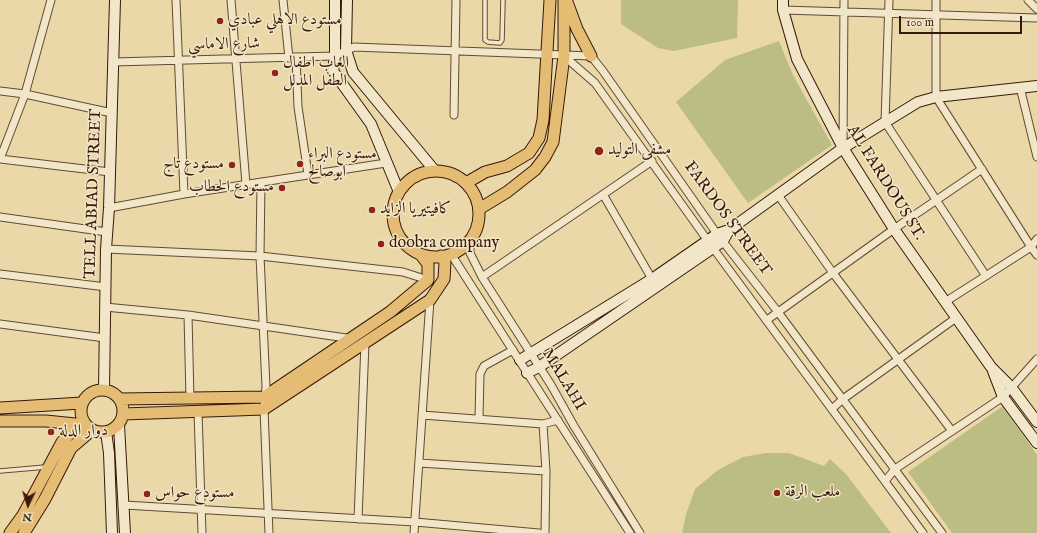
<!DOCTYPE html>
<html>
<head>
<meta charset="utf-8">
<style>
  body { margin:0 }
  #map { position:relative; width:1037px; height:533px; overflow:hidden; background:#ead8a9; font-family:"IM FELL English",serif }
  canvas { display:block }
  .north { position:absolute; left:8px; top:485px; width:40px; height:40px; -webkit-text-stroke:3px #f1e6c7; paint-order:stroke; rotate:184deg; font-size:11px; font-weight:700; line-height:16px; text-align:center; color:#37190a }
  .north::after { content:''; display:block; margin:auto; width:14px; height:18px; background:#37190a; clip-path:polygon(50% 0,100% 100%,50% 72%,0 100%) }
  .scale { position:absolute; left:899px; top:16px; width:123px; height:18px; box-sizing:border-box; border:2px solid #37190a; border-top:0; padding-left:5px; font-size:12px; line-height:14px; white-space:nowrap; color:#37190a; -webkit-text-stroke:3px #f1e6c7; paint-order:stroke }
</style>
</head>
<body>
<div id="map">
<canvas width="1037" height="533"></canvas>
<div class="north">N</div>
<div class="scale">100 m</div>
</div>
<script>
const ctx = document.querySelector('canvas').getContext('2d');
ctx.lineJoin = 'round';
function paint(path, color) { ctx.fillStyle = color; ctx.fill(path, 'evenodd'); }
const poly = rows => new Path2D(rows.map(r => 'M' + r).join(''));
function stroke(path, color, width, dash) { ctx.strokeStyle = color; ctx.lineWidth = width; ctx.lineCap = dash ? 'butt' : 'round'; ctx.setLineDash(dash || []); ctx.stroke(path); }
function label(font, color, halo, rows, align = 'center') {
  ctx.font = font + ' "IM FELL English",Amiri,serif'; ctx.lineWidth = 3; ctx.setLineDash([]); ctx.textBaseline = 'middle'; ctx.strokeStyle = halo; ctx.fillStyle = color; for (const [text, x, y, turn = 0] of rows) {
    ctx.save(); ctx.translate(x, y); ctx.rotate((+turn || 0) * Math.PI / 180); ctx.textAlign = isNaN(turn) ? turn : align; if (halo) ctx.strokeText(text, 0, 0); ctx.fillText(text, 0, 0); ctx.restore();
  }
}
paint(poly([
  [621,0,738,0,737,38,674,51,658,48,621,24],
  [779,41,793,75,832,145,748,203,676,102,725,60],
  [1003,406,1037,455,1037,533,952,533,908,472],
  [766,453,789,453,824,466,830,459,846,474,891,533,682,533,686,514,695,489,718,470,743,457]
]), '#bcbd84');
const lane = poly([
  [485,0,485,40,488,42,500,43,502,40,503,0],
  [0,471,46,467]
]);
const street = poly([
  [176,0,184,194],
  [231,0,246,184],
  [283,0,289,58],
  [889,0,885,122,986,276],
  [936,0,936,97,1031,247,1037,255],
  [1028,0,1037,9],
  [783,10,1037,18],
  [564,56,595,83,713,248,923,533],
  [296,57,298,107,308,174],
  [113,62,335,56,354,47,591,56,603,71,717,234,778,312,942,533],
  [1020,87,1037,157],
  [0,91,25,94,112,113],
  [454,115,456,0],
  [843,146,844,0],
  [0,159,25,94,51,0],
  [0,159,110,172],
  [261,182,260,256,266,387,264,409,269,533],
  [778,195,833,273,952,431],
  [604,196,652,279],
  [109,208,184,194,386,163],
  [0,217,107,232],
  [470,240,470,253,482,277,551,385,574,426,640,533],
  [106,249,260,256,403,272,428,280],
  [451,254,630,533],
  [0,274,106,287],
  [482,277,652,161],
  [945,302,1031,247,1037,239],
  [105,307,188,315,346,338,353,337],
  [188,315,190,399],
  [767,320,894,229,982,169],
  [0,324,105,338],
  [833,408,843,399,956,318],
  [198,412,202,533],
  [422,415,543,424,558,420],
  [479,419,480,374,484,366,513,350],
  [543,424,546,471,545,533],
  [419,463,546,471],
  [886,480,895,469,1003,397,1037,359],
  [124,505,415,522,539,533],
  [358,519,365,343],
  [414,533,430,300]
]);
const secondary = poly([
  [335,0,335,56,333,71,371,124,399,192],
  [347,0,346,50,353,72,435,171],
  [783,0,783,10,797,59,843,148,894,229,991,367,1011,387,1037,422],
  [520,360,652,279,717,234,729,230,843,148,918,102,936,97,1037,86],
  [993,371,1003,397,1037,443],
  [527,373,539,367,723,241,729,230],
  [104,390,106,249,109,208,115,0],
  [119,425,125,533],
  [106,432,109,453,112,533]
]);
const primary = poly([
  [567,2,577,29,591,56],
  '393 214a43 43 0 1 1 86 0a43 43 0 1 1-86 0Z',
  [466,183,485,172,507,166,529,153,539,138,543,120,550,0],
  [479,209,507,192,535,170,545,157,553,142,564,56,564,0],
  '81 411a21 21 0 1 1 42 0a21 21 0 1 1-42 0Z',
  [120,399,264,397,390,312,428,280,428,264,421,255],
  [0,408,82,403],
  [123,414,264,409,430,300,444,279,445,262,441,256],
  [0,421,46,421,85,425],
  [10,533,23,515,62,442,72,431,85,425],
  [24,533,45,499,71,448,92,430]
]);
stroke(lane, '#644932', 5.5);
stroke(street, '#644932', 9);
stroke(secondary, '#37190a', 12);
stroke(primary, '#37190a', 13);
stroke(lane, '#f1e6c7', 3.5);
stroke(street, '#f1e6c7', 7);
stroke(secondary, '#f1e6c7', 10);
stroke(primary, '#e5bc74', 11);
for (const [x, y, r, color] of [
  [220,21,4,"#8f2418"],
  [275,73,4,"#8f2418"],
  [599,151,5,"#8f2418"],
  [300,164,4,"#8f2418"],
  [232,165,4,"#8f2418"],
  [282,188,4,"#8f2418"],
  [372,210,4,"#8f2418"],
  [381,244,4,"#8f2418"],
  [51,432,4,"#8f2418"],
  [777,493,4,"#8f2418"],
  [147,494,4,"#8f2418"]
]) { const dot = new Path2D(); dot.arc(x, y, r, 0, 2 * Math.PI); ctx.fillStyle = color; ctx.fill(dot); stroke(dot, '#f1e6c7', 1.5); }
label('16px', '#37190a', '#f1e6c7', [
  ["مستودع الاهلي عبادي",228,21],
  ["العاب اطفال",283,64],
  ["الطفل المدلل",283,82],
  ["مشفى التوليد",608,151],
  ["مستودع البراء",308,155],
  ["ابوصالح",308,173],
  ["مستودع تاج",224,165,"right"],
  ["مستودع الحطاب",274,188,"right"],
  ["كافيتيريا الزايد",380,210],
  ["doobra company",389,244],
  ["دوار الدلة",59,432],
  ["ملعب الرقة",785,493],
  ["مستودع حواس",155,494]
], 'left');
label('16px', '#37190a', '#f1e6c7', [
  ["شارع الاماسي",224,45,-1],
  ["AL FARDOUS ST.",885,183,58],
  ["TELL ABIAD STREET",94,194,-88],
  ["FARDOS STREET",727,219,54],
  ["MALAHI",563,380,59]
]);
</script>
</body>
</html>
